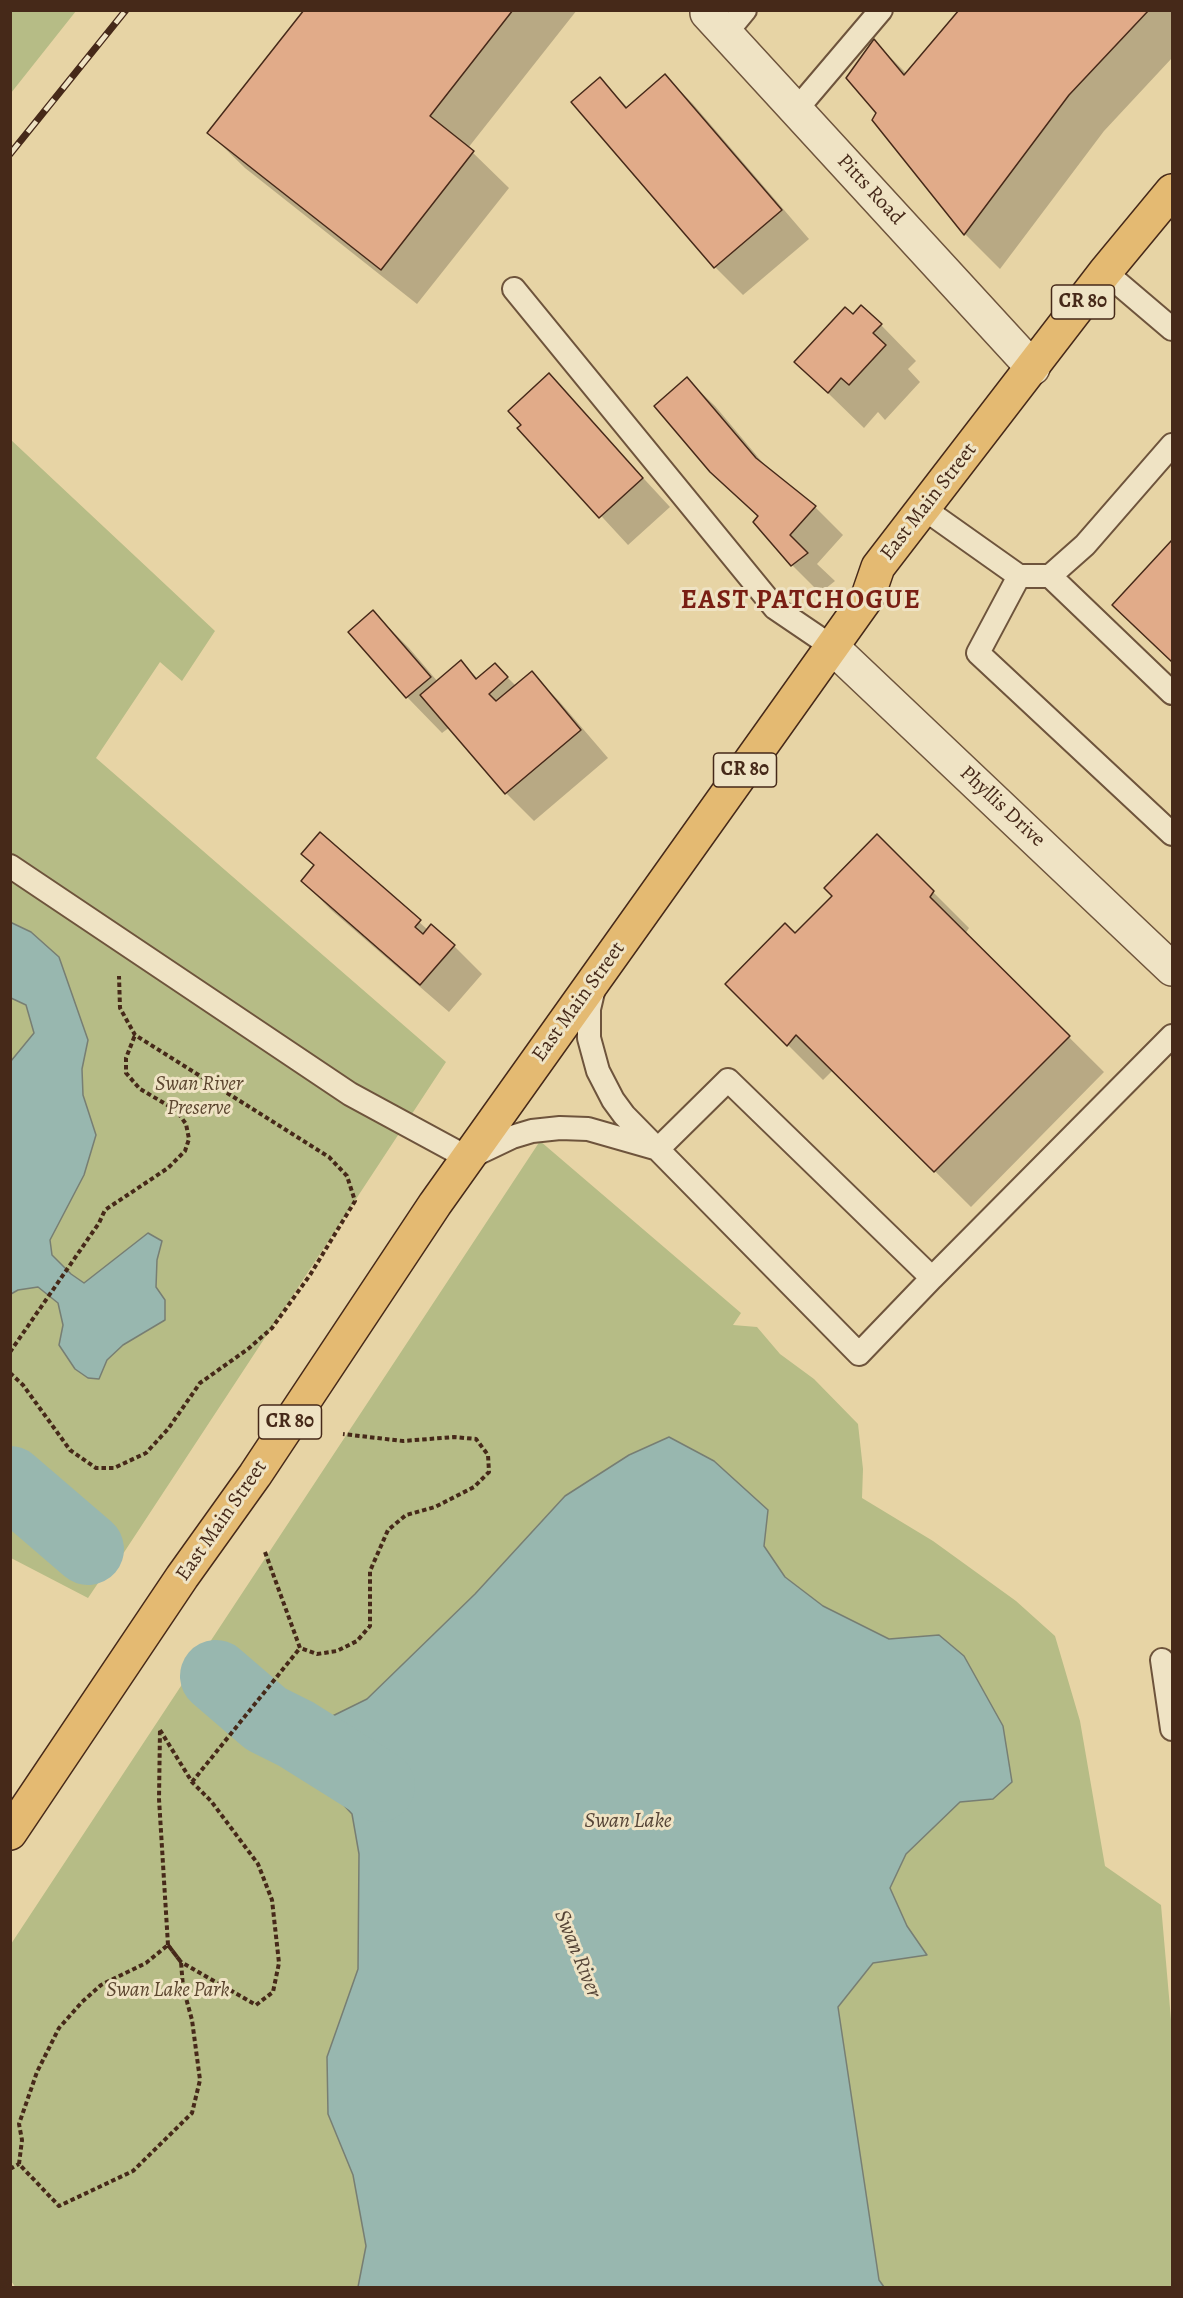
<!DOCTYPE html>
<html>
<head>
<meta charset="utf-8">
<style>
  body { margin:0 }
  #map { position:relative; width:1183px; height:2298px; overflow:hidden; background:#e7d4a5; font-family:Alegreya,serif }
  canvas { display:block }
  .frame { position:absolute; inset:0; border:12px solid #462919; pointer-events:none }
</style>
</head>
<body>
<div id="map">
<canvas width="1183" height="2298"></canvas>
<div class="frame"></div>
</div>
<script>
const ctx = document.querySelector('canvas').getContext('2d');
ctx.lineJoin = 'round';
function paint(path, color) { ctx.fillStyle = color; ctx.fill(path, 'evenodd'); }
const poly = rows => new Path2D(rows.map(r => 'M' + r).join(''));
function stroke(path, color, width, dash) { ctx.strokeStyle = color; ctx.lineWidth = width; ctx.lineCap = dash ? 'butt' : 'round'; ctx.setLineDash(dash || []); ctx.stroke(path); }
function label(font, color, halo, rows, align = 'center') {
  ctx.font = font + ' Alegreya,serif'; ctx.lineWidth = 6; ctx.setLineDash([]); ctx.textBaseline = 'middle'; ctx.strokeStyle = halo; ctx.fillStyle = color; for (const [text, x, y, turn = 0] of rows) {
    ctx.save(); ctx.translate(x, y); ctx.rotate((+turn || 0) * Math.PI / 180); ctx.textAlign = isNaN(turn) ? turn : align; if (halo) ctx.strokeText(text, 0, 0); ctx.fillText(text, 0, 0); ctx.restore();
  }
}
paint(poly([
  [11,10,76,11,11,93,10,11],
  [10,439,215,631,182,681,160,662,96,758,446,1062,119,1560,115,1558,88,1598,11,1558],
  [540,1141,741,1313,733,1325,757,1327,780,1354,814,1379,858,1424,863,1469,862,1498,933,1541,1016,1601,1055,1636,1080,1721,1105,1866,1161,1905,1172,2031,1172,2287,884,2288,879,2280,838,2007,873,1963,926,1955,907,1926,890,1888,906,1854,960,1801,993,1799,985,1693,974,1677,964,1656,939,1635,889,1639,823,1606,785,1577,764,1546,565,1496,475,1594,367,1699,306,1729,303,1716,297,1719,287,1756,301,1759,352,1814,359,1854,363,1971,327,2057,328,2114,353,2175,366,2247,358,2287,16,2288,11,2281,11,1944]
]), '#b6bc86');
const water = poly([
  [10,922,31,932,59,957,88,1040,82,1069,83,1095,96,1135,84,1175,50,1240,52,1255,71,1274,84,1283,148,1233,162,1241,157,1260,156,1287,165,1300,165,1320,123,1345,107,1360,99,1379,88,1378,75,1369,59,1345,63,1325,58,1303,38,1287,18,1290,11,1294,11,1061,34,1033,26,1005,11,998,10,922],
  [669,1437,714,1461,768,1510,764,1546,785,1577,823,1606,889,1639,939,1635,964,1656,1003,1726,1012,1782,993,1799,960,1802,906,1854,890,1888,907,1926,927,1955,873,1963,838,2007,879,2280,884,2287,358,2287,366,2246,353,2175,328,2114,327,2057,358,1969,359,1854,352,1814,301,1759,296,1734,367,1699,475,1594,565,1496,629,1455,669,1437]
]);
paint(water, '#98b7af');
stroke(water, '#777e73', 1.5);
paint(poly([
  [305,10,577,10,468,148,509,188,417,304,245,168,209,133],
  [961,10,1172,10,1172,58,1104,131,1000,269,965,234,873,120,878,113,874,41,907,74],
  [665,76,693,104,809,239,743,295,715,267,573,102,600,79,628,108],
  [853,316,881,325,916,361,908,369,920,382,885,420,878,412,864,428,796,362],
  [549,376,670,507,628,545,520,428],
  [687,379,715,406,768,469,815,507,843,535,817,564,835,581,820,593,792,565,755,522,759,518,711,471],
  [1172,543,1172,662,1114,605],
  [373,612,409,648,438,682,461,662,478,679,495,665,516,686,531,673,559,701,608,758,534,821,506,793,450,727,442,733,407,697,350,632],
  [320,834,428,930,454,946,482,974,449,1012,330,909,303,881,315,866,303,854],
  [877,836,969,928,965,934,1104,1072,971,1207,833,1070,823,1080,727,984,795,935,834,896]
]), '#0003');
stroke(poly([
  [10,1482,88,1549],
  [216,1676,266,1719,296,1734,379,1786]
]), '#98b7af', 72);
const building = poly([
  [304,10,513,10,430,116,474,151,381,270,207,133,304,10],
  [959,10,1149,10,1069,95,964,235,872,120,876,113,846,78,874,39,904,75,959,10],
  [665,74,782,210,714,268,571,102,600,77,626,108,665,74],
  [861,305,882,324,873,333,886,345,849,385,841,378,828,393,794,362,845,307,853,314,861,305],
  [549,373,643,478,599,518,517,428,521,425,508,411,549,373],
  [687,377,756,458,816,506,790,535,808,553,791,566,753,522,758,516,710,472,654,406,687,377],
  [1172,540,1172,662,1112,605,1172,540],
  [373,610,431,677,406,698,348,632,373,610],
  [461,660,476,679,495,663,508,677,489,694,496,701,532,671,581,730,505,794,420,695,461,660],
  [320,832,421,920,415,927,423,934,431,924,455,945,420,985,301,881,314,865,301,854,320,832],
  [877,834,934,891,930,897,1070,1036,934,1172,796,1035,787,1046,725,984,785,923,795,933,832,896,824,888,877,834]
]);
paint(building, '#e1ab89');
stroke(building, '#462919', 1.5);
const lane = poly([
  [726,33,745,10],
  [796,110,881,10],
  [1105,272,1172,329],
  [514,289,775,608,831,646],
  [923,508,1019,576,1050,576,1085,545,1172,445],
  [1019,576,978,653,1172,834],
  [1050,576,1172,693],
  [10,866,350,1094,468,1158,512,1137,532,1131,560,1128,588,1129,658,1149],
  [594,988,589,1009,589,1038,598,1071,613,1100,624,1115,859,1354,932,1278],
  [658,1149,728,1080,932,1278,1172,1036],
  [1162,1660,1172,1729]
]);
const street = poly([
  [707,13,1033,368],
  [831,646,1172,969]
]);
const primary = poly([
  [10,1833,182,1577,255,1475,435,1204,868,596,878,567,1105,272,1172,191]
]);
stroke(lane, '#6e543c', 26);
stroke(street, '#6e543c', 36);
stroke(primary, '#462919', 36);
stroke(poly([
  [10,1352,99,1223,105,1210,168,1168,185,1151,189,1139,186,1124,176,1110,140,1089,126,1073,126,1058,135,1035],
  [10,1373,23,1385,70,1450,96,1468,114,1468,146,1453,168,1429,200,1383,248,1349,272,1328,310,1275,355,1201,347,1176,329,1157,135,1035,120,1008,119,976],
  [265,1552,300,1648,317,1654,337,1651,357,1641,370,1626,370,1571,388,1530,406,1515,435,1507,474,1487,489,1472,488,1455,476,1439,454,1437,403,1441,343,1434],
  [160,1730,192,1782,211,1801,258,1864,272,1900,279,1963,273,1992,256,2005,181,1962,168,1945,159,1799,160,1730],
  [192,1782,300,1648],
  [168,1945,181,1962,183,1987,192,2020,200,2080,192,2113,133,2171,59,2206,19,2164,22,2140,19,2124,37,2072,59,2028,82,2002,101,1985,146,1963,168,1945],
  [10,2169,19,2164]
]), '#462919', 4, [4.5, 3]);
stroke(lane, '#efe3c4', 22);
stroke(street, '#efe3c4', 33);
stroke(primary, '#e4ba72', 33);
const rail = poly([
  [10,154,126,10]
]);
stroke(rail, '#462919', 7);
stroke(rail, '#efe3c4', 4.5, [14]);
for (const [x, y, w] of [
  [1083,302,63],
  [745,770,63],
  [290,1422,63]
]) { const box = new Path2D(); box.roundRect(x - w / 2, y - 17, w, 34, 4.5); ctx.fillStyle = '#efe3c4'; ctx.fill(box); stroke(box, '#462919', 1.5); }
label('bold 20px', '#462919', null, [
  ["CR 80",1083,302],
  ["CR 80",745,770],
  ["CR 80",290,1422]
]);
label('21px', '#462919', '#efe3c4', [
  ["Pitts Road",870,190,47],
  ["East Main Street",929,502,-52],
  ["Phyllis Drive",1002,807,43],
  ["East Main Street",579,1002,-54],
  ["East Main Street",222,1521,-55]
]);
label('italic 21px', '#5c462f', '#efe3c4', [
  ["Swan River",199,1085],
  ["Preserve",199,1109],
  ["Swan Lake Park",168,1991]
]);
label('italic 22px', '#564537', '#efe3c4', [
  ["Swan Lake",628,1822],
  ["Swan River",577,1954,68]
]);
ctx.letterSpacing = '1.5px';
label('bold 27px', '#7a1f14', '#efe3c4', [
  ["EAST PATCHOGUE",801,601]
]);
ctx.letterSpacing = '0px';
</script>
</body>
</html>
